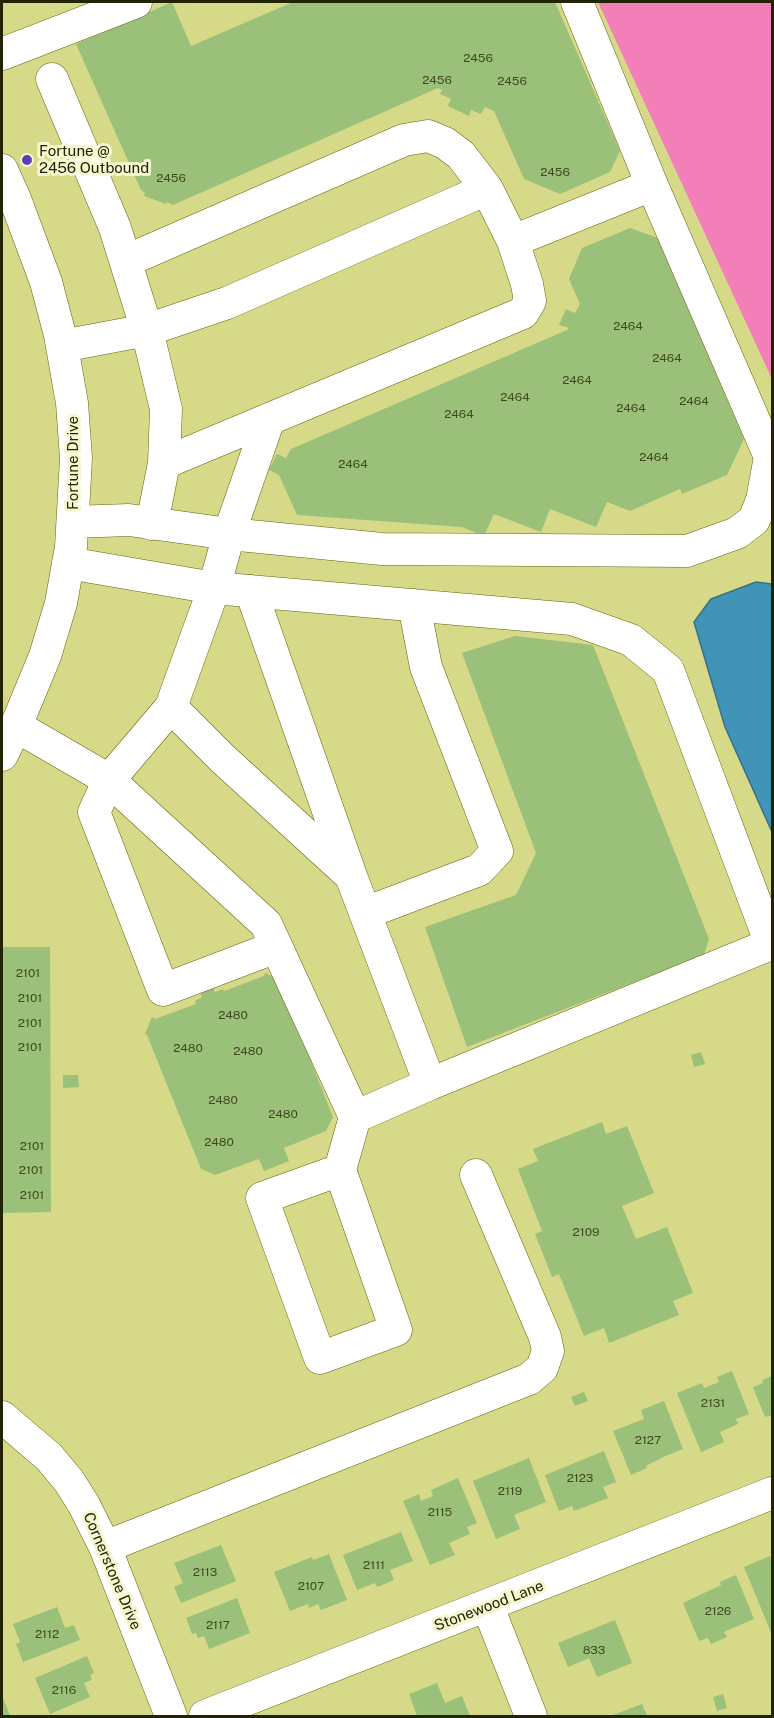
<!DOCTYPE html>
<html>
<head>
<meta charset="utf-8">
<style>
  body { margin:0 }
  #map { position:relative; width:774px; height:1718px; overflow:hidden; background:#d6d988; font-family:"Public Sans",sans-serif }
  canvas { display:block }
  .frame { position:absolute; inset:0; border:3px solid #222302; pointer-events:none }
</style>
</head>
<body>
<div id="map">
<canvas width="774" height="1718"></canvas>
<div class="frame"></div>
</div>
<script>
const ctx = document.querySelector('canvas').getContext('2d');
ctx.lineJoin = 'round';
function paint(path, color) { ctx.fillStyle = color; ctx.fill(path, 'evenodd'); }
const poly = rows => new Path2D(rows.map(r => 'M' + r).join(''));
function stroke(path, color, width, dash) { ctx.strokeStyle = color; ctx.lineWidth = width; ctx.lineCap = dash ? 'butt' : 'round'; ctx.setLineDash(dash || []); ctx.stroke(path); }
function label(font, color, halo, rows, align = 'center') {
  ctx.font = font + ' "Public Sans",sans-serif'; ctx.lineWidth = 6; ctx.setLineDash([]); ctx.textBaseline = 'middle'; ctx.strokeStyle = halo; ctx.fillStyle = color; for (const [text, x, y, turn = 0] of rows) {
    ctx.save(); ctx.translate(x, y); ctx.rotate((+turn || 0) * Math.PI / 180); ctx.textAlign = isNaN(turn) ? turn : align; if (halo) ctx.strokeText(text, 0, 0); ctx.fillText(text, 0, 0); ctx.restore();
  }
}
paint(poly([
  [598,2,772,2,772,379]
]), '#f27fb7');
const water = poly([
  [756,582,772,584,772,832,725,727,694,622,711,599,756,582]
]);
paint(water, '#4193b8');
stroke(water, '#387181', 1.5);
paint(poly([
  [172,2,191,46,293,2,555,2,620,151,610,172,560,194,524,179,494,111,485,107,481,114,471,110,469,116,448,106,451,99,440,94,442,90,438,88,173,205,167,202,166,204,144,196,145,193,141,190,76,44],
  [630,228,658,238,744,439,727,475,682,494,680,489,630,511,607,502,596,527,550,509,541,532,494,514,484,536,462,527,297,515,279,475,269,470,277,454,286,458,291,449,567,330,569,328,559,325,566,309,575,313,580,304,569,279,582,248],
  [515,636,593,645,709,939,704,955,467,1047,425,927,516,895,536,853,462,653],
  [2,947,50,947,51,1212,2,1213],
  [265,973,281,980,280,983,333,1117,326,1131,284,1148,289,1161,264,1171,259,1159,215,1175,201,1169,147,1035,145,1034,152,1017,155,1019,196,1004,195,1001,202,997,199,989,212,984,215,992,223,989,224,991,264,976],
  [701,1052,705,1064,694,1067,691,1055],
  [63,1075,78,1075,79,1087,63,1088],
  [602,1122,606,1134,627,1126,654,1193,622,1206,636,1239,667,1227,693,1293,673,1301,679,1315,609,1343,604,1328,584,1336,559,1274,552,1277,535,1234,542,1231,518,1169,538,1161,533,1149],
  [732,1371,749,1414,736,1419,738,1424,720,1432,724,1442,701,1452,677,1393,702,1383,704,1388,719,1382,717,1377],
  [772,1376,772,1415,765,1417,753,1387,763,1383,762,1380],
  [584,1392,588,1401,575,1406,571,1397],
  [664,1401,683,1449,663,1457,646,1466,647,1468,631,1475,613,1431,644,1419,641,1410],
  [604,1451,616,1482,603,1487,608,1498,574,1511,572,1506,559,1511,545,1475],
  [529,1458,546,1502,514,1515,520,1529,496,1539,473,1481],
  [458,1478,477,1523,467,1527,470,1534,449,1543,455,1555,430,1565,403,1501,419,1494,421,1501,433,1496,431,1490],
  [401,1532,413,1561,390,1570,394,1580,377,1587,375,1583,357,1590,343,1555],
  [221,1545,236,1581,181,1603,174,1587,183,1583,174,1563],
  [329,1554,347,1600,321,1610,318,1604,309,1608,308,1604,290,1611,274,1572,312,1557,313,1560],
  [770,1556,772,1563,772,1635,744,1567],
  [736,1575,754,1619,724,1632,727,1637,711,1644,708,1638,699,1641,683,1603,721,1585,720,1582],
  [237,1598,250,1633,209,1649,204,1636,198,1638,196,1633,192,1634,186,1618],
  [57,1607,65,1628,74,1625,80,1640,23,1662,16,1644,20,1642,13,1624],
  [615,1620,632,1663,597,1677,589,1658,568,1667,558,1643],
  [87,1656,94,1673,90,1675,92,1680,84,1683,90,1697,50,1714,35,1678],
  [437,1683,445,1703,462,1696,470,1716,417,1716,409,1694],
  [723,1694,727,1708,717,1711,713,1697],
  [2,1695,10,1716,2,1716],
  [642,1704,647,1716,610,1716]
]), '#9bc079');
const minor = poly([
  [2,54,136,2],
  [52,79,115,228,147,330,166,409,164,463,152,524],
  [2,170,15,199,46,282,60,335,72,403,76,458,71,547,61,603,45,656,16,726,2,755],
  [126,261,404,140,428,136,445,143,461,155,487,189],
  [62,346,147,330,227,303,487,189,513,241,652,185],
  [164,463,523,313,530,301,527,284,513,241],
  [73,522,129,520,229,534,382,549,687,551,737,533,754,520,762,500,770,457,652,185,577,2],
  [68,563,214,588,229,534,269,419],
  [251,591,350,873],
  [171,707,109,780,94,812,163,990,276,947],
  [16,726,109,780,266,924,355,1117,340,1170,262,1198,320,1358,396,1330,340,1170],
  [365,913,479,870,497,851,426,667,414,605],
  [355,1117,430,1084,351,876,223,759,171,707,214,588,572,619,631,640,668,670,771,944,430,1084],
  [2,1417,49,1457,69,1481,84,1505,105,1547,171,1716],
  [105,1547,529,1379,542,1368,548,1351,545,1337,476,1175],
  [488,1607,531,1716],
  [205,1716,772,1493]
]);
stroke(minor, '#636509', 33);
stroke(minor, '#fff', 32);
for (const [x, y, r, color] of [
  [27,160,6,"#5f3db5"]
]) { const dot = new Path2D(); dot.arc(x, y, r, 0, 2 * Math.PI); ctx.fillStyle = color; ctx.fill(dot); stroke(dot, '#f5f7d0', 2); }
label('12px', '#404a20', null, [
  ["2456",478,58],
  ["2456",437,80],
  ["2456",512,81],
  ["2456",555,172],
  ["2456",171,178],
  ["2464",628,326],
  ["2464",667,358],
  ["2464",577,380],
  ["2464",515,397],
  ["2464",694,401],
  ["2464",631,408],
  ["2464",459,414],
  ["2464",654,457],
  ["2464",353,464],
  ["2101",28,973],
  ["2101",30,998],
  ["2480",233,1015],
  ["2101",30,1023],
  ["2101",30,1047],
  ["2480",188,1048],
  ["2480",248,1051],
  ["2480",223,1100],
  ["2480",283,1114],
  ["2480",219,1142],
  ["2101",32,1146],
  ["2101",31,1170],
  ["2101",32,1195],
  ["2109",586,1232],
  ["2131",713,1403],
  ["2127",648,1440],
  ["2123",580,1478],
  ["2119",510,1491],
  ["2115",440,1512],
  ["2111",374,1565],
  ["2113",205,1572],
  ["2107",311,1586],
  ["2126",718,1611],
  ["2117",218,1625],
  ["2112",47,1634],
  ["833",594,1650],
  ["2116",64,1690]
]);
label('15px', '#222302', '#f5f7d0', [
  ["Fortune @",39,151],
  ["2456 Outbound",39,168]
], 'left');
label('15px', '#222302', '#f5f7d0', [
  ["Fortune Drive",73,463,-90],
  ["Cornerstone Drive",112,1571,67],
  ["Stonewood Lane",489,1606,-21]
]);
</script>
</body>
</html>
